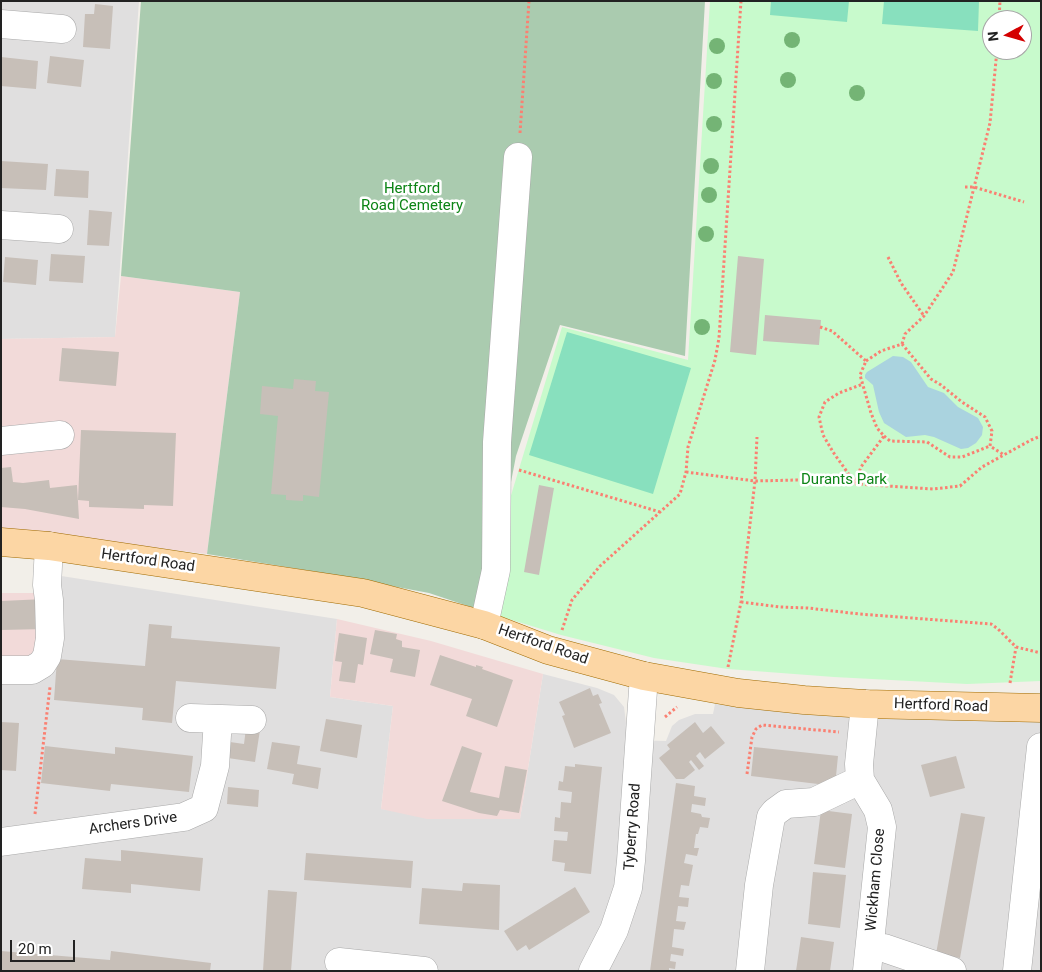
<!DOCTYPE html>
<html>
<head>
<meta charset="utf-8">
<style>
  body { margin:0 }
  #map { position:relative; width:1042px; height:972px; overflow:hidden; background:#f2efe9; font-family:Roboto,sans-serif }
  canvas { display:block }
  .frame { position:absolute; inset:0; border:2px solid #222; pointer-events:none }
  .north { position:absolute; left:982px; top:10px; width:50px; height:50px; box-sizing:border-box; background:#fff; border:1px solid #a7a7a7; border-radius:50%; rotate:264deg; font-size:14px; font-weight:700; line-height:20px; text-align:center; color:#222 }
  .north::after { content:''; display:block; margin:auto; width:18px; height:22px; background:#d40000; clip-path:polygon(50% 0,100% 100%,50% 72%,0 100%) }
  .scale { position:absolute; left:10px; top:940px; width:65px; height:22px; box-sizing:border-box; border:2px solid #222; border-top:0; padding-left:6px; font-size:15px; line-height:18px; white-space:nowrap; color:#222; -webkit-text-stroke:4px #fff; paint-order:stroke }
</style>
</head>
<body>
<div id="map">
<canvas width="1042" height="972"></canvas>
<div class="frame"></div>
<div class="north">N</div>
<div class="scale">20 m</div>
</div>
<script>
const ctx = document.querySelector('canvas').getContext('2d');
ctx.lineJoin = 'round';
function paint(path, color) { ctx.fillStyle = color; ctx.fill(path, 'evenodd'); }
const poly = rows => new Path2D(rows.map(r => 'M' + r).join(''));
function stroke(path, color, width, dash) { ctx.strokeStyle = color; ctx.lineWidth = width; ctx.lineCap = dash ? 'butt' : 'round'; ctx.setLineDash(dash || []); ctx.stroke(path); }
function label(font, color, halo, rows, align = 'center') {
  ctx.font = font + ' Roboto,sans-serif'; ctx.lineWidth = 5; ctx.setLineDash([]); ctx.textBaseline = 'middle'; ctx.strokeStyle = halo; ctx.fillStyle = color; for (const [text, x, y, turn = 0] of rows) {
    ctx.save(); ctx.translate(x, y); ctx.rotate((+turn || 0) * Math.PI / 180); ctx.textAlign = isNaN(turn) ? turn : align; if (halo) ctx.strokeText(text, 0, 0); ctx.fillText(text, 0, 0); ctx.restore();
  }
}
paint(poly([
  [1,1,139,1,115,337,1,339],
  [55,575,337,619,330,697,393,706,381,809,520,819,543,674,597,688,614,695,624,707,628,740,666,741,672,726,679,720,695,714,713,714,715,704,782,712,842,717,894,714,1041,718,1041,971,1,971,1,674]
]), '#e0dfdf');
paint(poly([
  [121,276,240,292,207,554,70,538,1,528,1,339,115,337],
  [1,593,54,593,49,677,1,674],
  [337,619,431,641,543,674,520,819,427,819,381,809,393,706,330,697]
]), '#f2dad9');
paint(poly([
  [141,1,705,1,685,356,560,325,516,456,486,612,429,593,317,572,207,554,240,292,121,276]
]), '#aacbaf');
paint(poly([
  [710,1,1041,1,1041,681,967,684,834,677,728,669,654,658,561,635,489,613,509,502,562,327,688,360],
  [992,20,1022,20,1022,50,992,50]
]), '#c8facc');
paint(poly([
  [771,1,849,1,847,22,770,15],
  [884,1,979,1,978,31,882,24],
  [567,332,691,368,653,494,529,455]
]), '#88e0be');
paint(poly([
  [893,356,903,357,911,362,928,387,944,393,958,407,978,418,983,427,982,435,976,443,968,448,961,449,934,437,925,435,906,437,884,423,879,412,873,385,865,378,865,375,867,372]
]), '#aad3df');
paint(poly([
  [95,4,113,6,110,49,83,47,85,14,94,14],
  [50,56,84,60,81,87,47,83],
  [1,57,38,61,36,89,1,86],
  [1,161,48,164,46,190,1,188],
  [56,169,89,171,88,198,54,196],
  [89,210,112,212,109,246,87,245],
  [51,254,85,256,83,283,49,281],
  [738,256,764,259,756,355,730,352],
  [5,257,38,260,36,285,3,282],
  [765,315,821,320,819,345,763,341],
  [62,348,119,352,116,386,59,381],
  [294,379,316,381,315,391,329,392,319,497,303,495,303,501,286,500,286,495,271,494,278,416,260,414,262,386,293,389],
  [81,430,176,433,173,506,144,505,144,509,89,507,89,501,78,500],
  [11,467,13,482,23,483,49,480,50,488,77,485,79,519,25,509,1,507,1,468],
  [539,485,554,488,539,575,524,572],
  [45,599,46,629,1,630,1,601],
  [149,624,172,626,171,638,280,647,276,689,176,681,172,723,142,720,143,708,54,700,57,659,145,666],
  [375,630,397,634,396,639,402,641,402,647,420,650,415,677,390,672,393,659,370,654],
  [339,633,367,638,363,665,358,664,355,683,339,681,342,662,335,661],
  [440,655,476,667,476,665,483,667,482,669,513,680,497,727,466,716,472,699,430,685],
  [590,688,593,696,598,694,602,703,599,704,611,733,574,748,562,716,565,715,559,702],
  [326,719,362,725,357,758,320,751],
  [1,722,19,723,16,771,1,770],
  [695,722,703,733,711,726,725,743,705,759,700,752,696,756,704,766,699,770,691,760,689,762,695,770,684,779,676,779,659,758,670,749,667,745],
  [246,728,260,730,255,762,221,757,223,741,244,744],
  [272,742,300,746,297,764,321,768,318,789,292,784,294,774,267,769],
  [45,746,115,754,115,747,193,756,189,792,111,784,110,791,41,783],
  [462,746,482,753,470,792,499,798,505,766,527,770,519,813,500,810,497,816,479,813,442,801],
  [754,747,838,756,835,786,751,776],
  [956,756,965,788,930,797,921,765],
  [575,764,602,767,591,874,564,871,565,863,552,861,554,840,567,841,568,832,554,831,555,817,560,818,561,802,571,803,572,792,558,790,559,781,563,782,565,766,575,767],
  [676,783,695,786,694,796,706,798,705,806,692,804,691,812,701,814,702,817,710,818,708,828,700,827,698,834,696,834,694,848,699,848,697,856,686,854,684,863,693,865,689,886,681,885,679,897,689,898,688,907,678,906,676,921,686,922,684,930,674,929,672,947,684,949,683,956,671,954,670,961,676,962,675,969,669,968,669,971,650,971],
  [228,787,259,790,258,807,227,804],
  [821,810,852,814,845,868,814,864],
  [961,813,985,817,960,958,936,954],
  [121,850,203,858,200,891,131,884,131,893,82,889,85,858,121,861],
  [306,853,413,861,411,888,304,880],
  [813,872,846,875,840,928,808,924],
  [463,883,500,885,499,930,419,924,422,888,462,891],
  [575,887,590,912,529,950,526,945,517,951,504,931],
  [268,890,297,892,291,971,263,971],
  [801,937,834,942,830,971,796,971],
  [1,951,110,960,111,951,211,963,210,971,1,971]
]), '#c7bfb8');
const minor = poly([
  [1,24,62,29],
  [1,225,59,229],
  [1,441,60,435],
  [484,625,496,570,497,442,518,157],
  [1,670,32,670,42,664,47,656,50,638,49,600,47,585,49,546],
  [865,704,859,764,860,780,878,810,882,827,867,971],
  [190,718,252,720],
  [1,842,184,817,204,808,215,766,218,719],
  [884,948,952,971],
  [339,962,424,971],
  [593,971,614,930,628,888,631,861,644,676],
  [750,971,759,885,771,817,775,812,786,804,814,802,860,780],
  [1017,971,1041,747]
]);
const major = poly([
  [1,542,49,546,363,593,484,625,548,650,644,676,738,693,804,700,865,704,1041,708]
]);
stroke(minor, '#a9a9a9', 29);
stroke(major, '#a06b00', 29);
stroke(poly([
  [999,20,1000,1],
  [520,133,529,1],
  [965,187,974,187,1024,202],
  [888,257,901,283,924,316],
  [820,327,832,331,866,361,860,375,871,413,877,428,884,436,861,467,855,483],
  [902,344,905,334,924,316,953,272,990,123,997,50],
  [866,361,881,351,902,344,931,379,941,385,962,402,985,417,992,431,990,446,1004,455],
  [884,436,890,441,927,442,950,457,962,457,990,446],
  [519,470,660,512],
  [686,472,755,481,797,480,933,489,960,486,982,467,1031,440,1041,436],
  [855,483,833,452,823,435,819,417,825,402,839,393,863,384],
  [741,602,780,607,808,608,859,614,991,624,998,629,1016,647,1041,653],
  [562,630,572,600,600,566,680,494,686,472,688,447,715,360,719,338,741,1],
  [728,667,741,602,755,481,757,437],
  [1010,683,1016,647],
  [665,717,677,707],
  [747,774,752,737,756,729,762,725,839,732],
  [35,814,50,687]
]), '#fa8072', 3, [2.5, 2.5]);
stroke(minor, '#fff', 28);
stroke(major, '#fcd6a4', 28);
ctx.fillStyle = '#74b475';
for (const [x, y] of [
  [792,40],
  [717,46],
  [788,80],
  [714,81],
  [857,93],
  [714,124],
  [711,166],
  [709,195],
  [706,234],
  [702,327]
]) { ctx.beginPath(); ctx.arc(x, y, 8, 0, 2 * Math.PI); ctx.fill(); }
label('15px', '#0c8416', '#fff', [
  ["Hertford",412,189],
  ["Road Cemetery",412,206],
  ["Durants Park",844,480]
]);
label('15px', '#222', '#fff', [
  ["Hertford Road",148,561,8],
  ["Hertford Road",543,645,19],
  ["Hertford Road",941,706,2],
  ["Archers Drive",133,824,-8],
  ["Tyberry Road",633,827,-86],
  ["Wickham Close",876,880,-85]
]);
</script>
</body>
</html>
